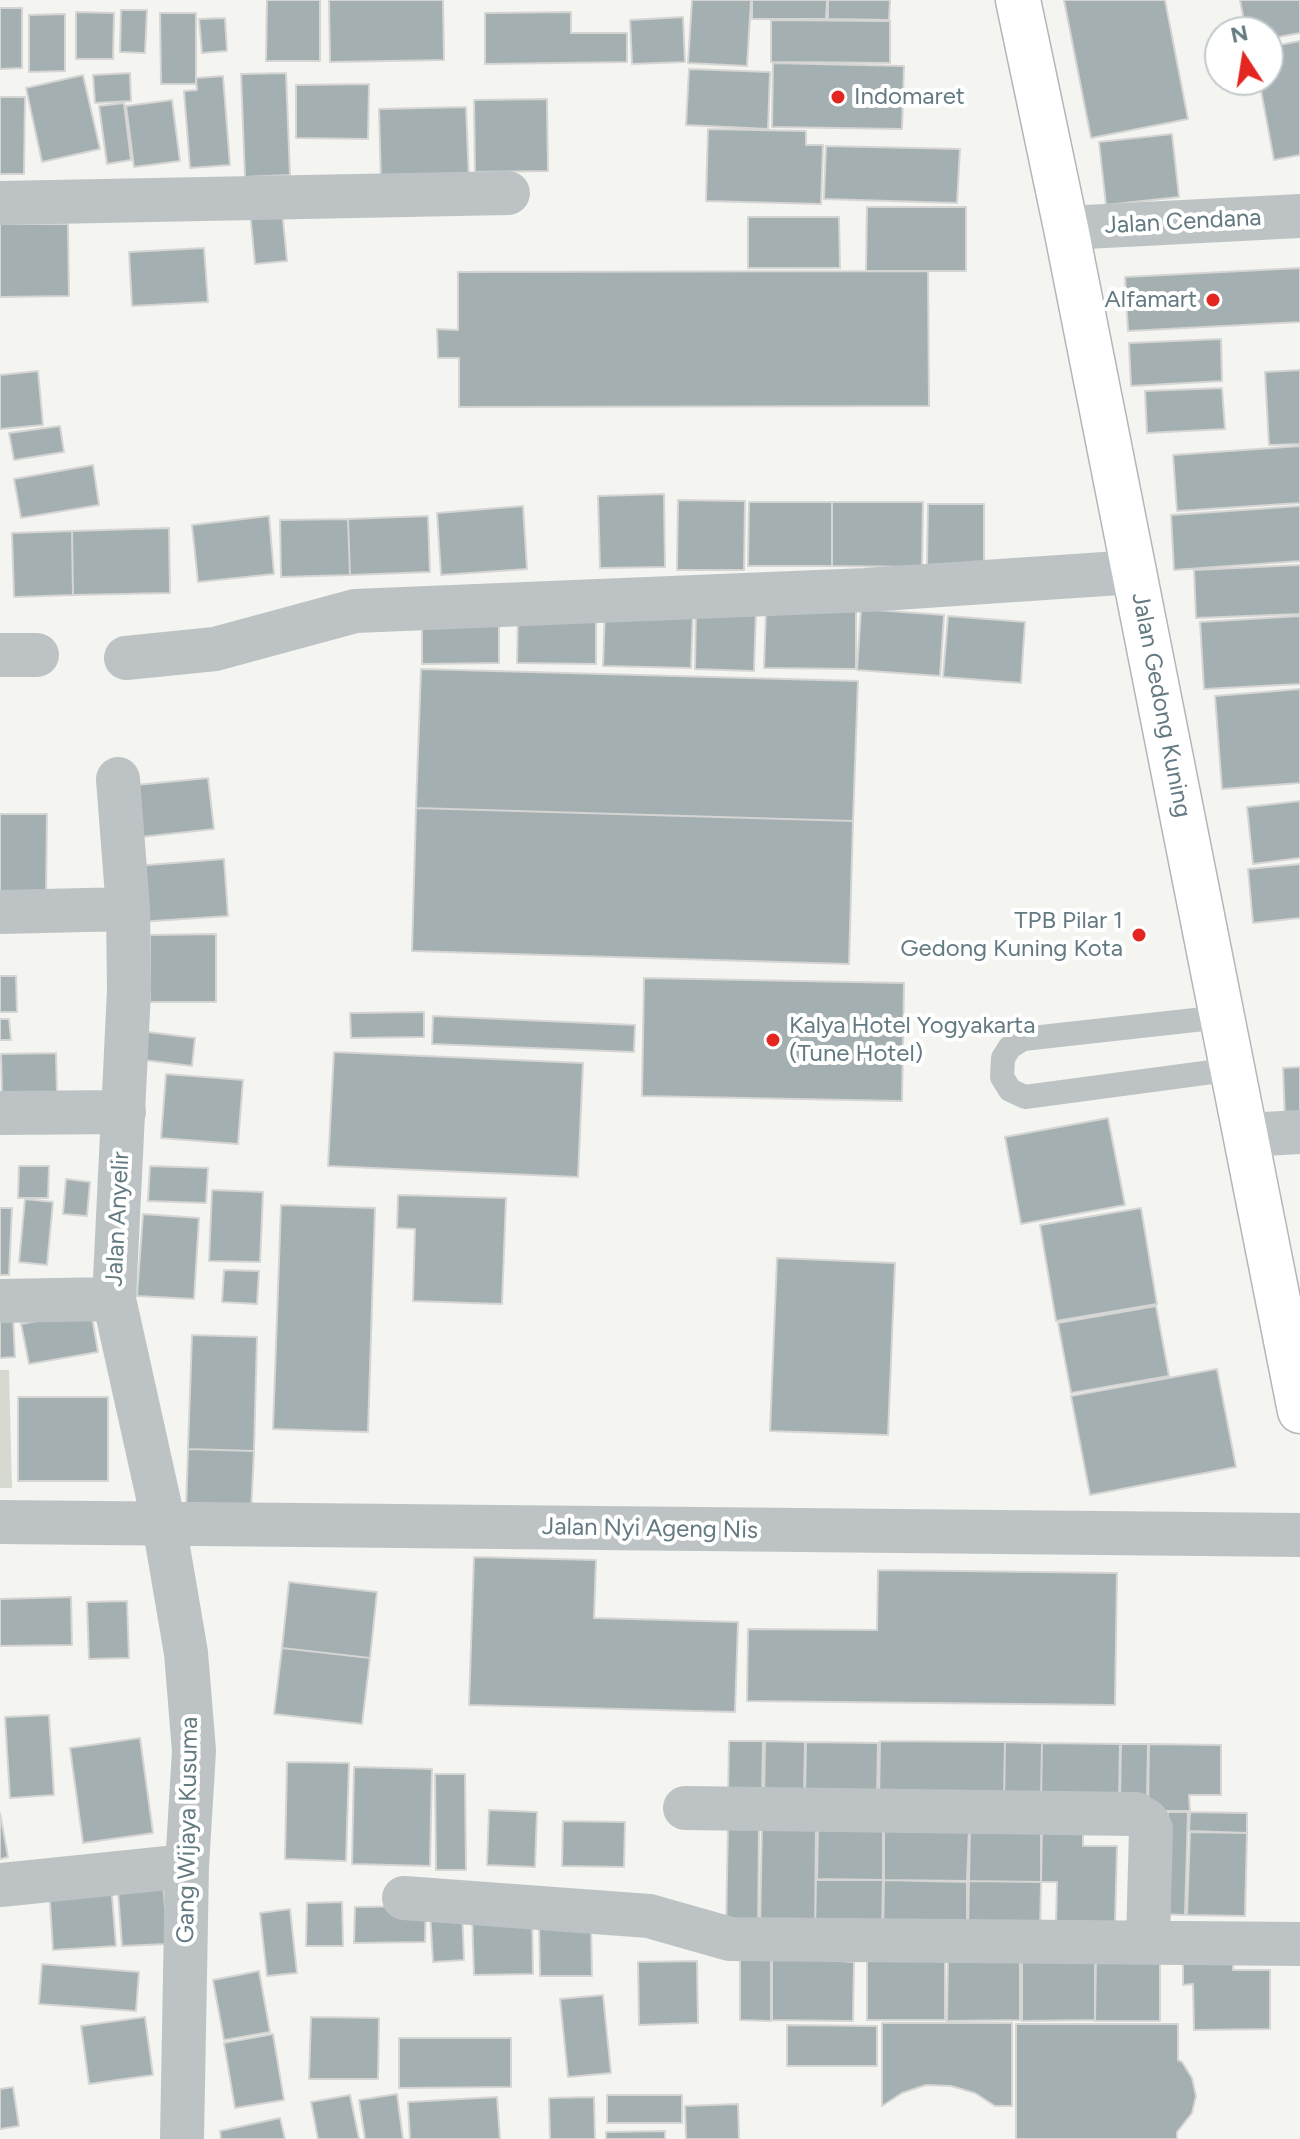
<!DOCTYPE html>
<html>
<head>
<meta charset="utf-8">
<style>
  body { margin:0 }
  #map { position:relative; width:1300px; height:2139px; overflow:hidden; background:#f4f4f0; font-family:Figtree,sans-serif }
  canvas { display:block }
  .north { position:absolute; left:1204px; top:16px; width:80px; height:80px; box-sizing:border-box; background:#fff; border:2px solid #c1cacd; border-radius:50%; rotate:348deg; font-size:22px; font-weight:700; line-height:32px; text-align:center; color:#637a82 }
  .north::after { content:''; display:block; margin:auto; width:28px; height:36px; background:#e42621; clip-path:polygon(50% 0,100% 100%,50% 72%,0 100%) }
</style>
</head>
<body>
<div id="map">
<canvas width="1300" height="2139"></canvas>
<div class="north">N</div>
</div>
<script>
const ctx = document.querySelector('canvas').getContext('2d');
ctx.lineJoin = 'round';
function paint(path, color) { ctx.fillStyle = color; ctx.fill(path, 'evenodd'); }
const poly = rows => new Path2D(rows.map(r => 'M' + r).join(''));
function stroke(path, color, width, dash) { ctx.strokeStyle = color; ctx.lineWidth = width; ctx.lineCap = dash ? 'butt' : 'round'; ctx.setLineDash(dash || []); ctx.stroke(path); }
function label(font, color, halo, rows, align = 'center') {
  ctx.font = font + ' Figtree,sans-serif'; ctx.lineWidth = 8; ctx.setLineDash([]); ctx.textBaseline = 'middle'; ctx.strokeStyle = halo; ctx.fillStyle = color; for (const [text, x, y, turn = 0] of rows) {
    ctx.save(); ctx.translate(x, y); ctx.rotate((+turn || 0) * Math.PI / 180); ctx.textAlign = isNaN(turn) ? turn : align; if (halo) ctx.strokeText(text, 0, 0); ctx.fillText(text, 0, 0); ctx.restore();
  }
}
paint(poly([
  [0,1370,9,1370,12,1488,0,1488]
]), '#d5d9cf');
const building = poly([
  [267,0,320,0,320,61,266,61,267,0],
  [329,0,443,0,444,60,330,62,329,0],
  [692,0,751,0,747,66,688,63,692,0],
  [752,0,827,0,826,19,752,19,752,0],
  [828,0,890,0,889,20,828,19,828,0],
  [1064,0,1165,0,1188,119,1091,138,1064,0],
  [1240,0,1300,0,1300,33,1268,39,1268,32,1246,32,1240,0],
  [0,8,22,8,22,68,0,69,0,8],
  [121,10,147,10,145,53,120,52,121,10],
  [76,12,114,13,113,59,76,59,76,12],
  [571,12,571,33,627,33,627,62,485,64,485,13,571,12],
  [160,13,196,13,196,84,161,84,160,13],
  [65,14,65,71,29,72,29,15,65,14],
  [683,17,685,62,632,64,630,20,683,17],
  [225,18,227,51,202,53,199,19,225,18],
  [771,20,890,21,890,63,771,62,771,20],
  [1300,41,1300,155,1274,160,1259,80,1268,80,1268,47,1300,41],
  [773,63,904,66,902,129,772,127,773,63],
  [689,69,770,72,768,129,686,125,689,69],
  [130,73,131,101,95,103,93,75,130,73],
  [286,73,290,175,245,177,241,74,286,73],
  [83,75,100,149,42,162,26,88,83,75],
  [223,76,230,165,190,168,184,91,197,90,196,78,223,76],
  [369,84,368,139,296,138,296,85,369,84],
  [0,97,25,97,24,174,0,174,0,97],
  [547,99,548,171,475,172,474,100,547,99],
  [172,100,180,161,134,167,126,106,172,100],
  [124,103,131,160,107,164,99,106,124,103],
  [466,107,469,180,381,183,379,109,466,107],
  [708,129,806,131,806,145,823,145,821,204,706,201,708,129],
  [1172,134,1179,197,1106,205,1099,142,1172,134],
  [826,146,960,149,957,203,824,199,826,146],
  [867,207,966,207,966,271,866,271,867,207],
  [282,210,287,261,255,264,250,212,282,210],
  [748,217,839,217,840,268,748,268,748,217],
  [0,224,68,224,69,296,0,297,0,224],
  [204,248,208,302,132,306,129,252,204,248],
  [1300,268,1300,322,1128,331,1125,277,1300,268],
  [928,271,929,406,459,407,459,358,438,358,437,329,458,330,458,272,928,271],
  [1221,339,1222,381,1131,386,1129,343,1221,339],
  [1300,370,1300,444,1269,445,1265,372,1300,370],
  [38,371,43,425,0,429,0,375,38,371],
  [1222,388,1225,429,1147,433,1145,391,1222,388],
  [60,426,64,452,14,460,9,433,60,426],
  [1300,446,1300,503,1177,511,1173,455,1300,446],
  [93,465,99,505,21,518,14,479,93,465],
  [664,494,665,567,600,568,598,496,664,494],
  [678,500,745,501,744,570,677,570,678,500],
  [749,502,832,502,832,566,748,566,749,502],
  [832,502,923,502,922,567,832,566,832,502],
  [928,504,984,504,984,568,927,567,928,504],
  [523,506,527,569,441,575,437,513,523,506],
  [1300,506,1300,561,1174,570,1171,515,1300,506],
  [269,516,274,574,198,582,192,525,269,516],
  [428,516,430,572,350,575,348,519,428,516],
  [348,519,350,575,281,577,280,520,348,519],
  [169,528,170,593,73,595,72,531,169,528],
  [72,531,73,595,14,597,12,533,72,531],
  [1300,565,1300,614,1196,618,1194,570,1300,565],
  [605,608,693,610,691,668,603,666,605,608],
  [766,608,856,609,856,669,764,668,766,608],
  [696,609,756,610,754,671,695,669,696,609],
  [861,609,944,615,940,676,857,670,861,609],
  [518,613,596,614,596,664,517,663,518,613],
  [948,616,1025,622,1021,683,943,677,948,616],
  [1300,616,1300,684,1204,689,1200,622,1300,616],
  [499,620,499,663,422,664,422,621,499,620],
  [421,669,858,681,853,821,416,808,421,669],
  [1300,689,1300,783,1222,789,1215,696,1300,689],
  [208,778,214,829,141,837,136,785,208,778],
  [1300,801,1300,858,1253,864,1247,807,1300,801],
  [416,808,853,821,849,964,412,951,416,808],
  [0,814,47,814,46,896,0,908,0,814],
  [224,859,228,916,139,922,135,866,224,859],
  [1300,864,1300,918,1253,923,1248,869,1300,864],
  [216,934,216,1002,150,1002,150,935,216,934],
  [0,976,16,976,17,1012,0,1012,0,976],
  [644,978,904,983,902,1101,642,1096,644,978],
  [424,1012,424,1037,351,1038,350,1013,424,1012],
  [433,1016,635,1025,634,1052,432,1044,433,1016],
  [0,1019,9,1019,11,1040,0,1040,0,1019],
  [140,1031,195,1038,192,1066,136,1059,140,1031],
  [334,1052,583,1063,578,1177,328,1166,334,1052],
  [56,1053,57,1095,2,1096,1,1054,56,1053],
  [1300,1067,1300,1118,1285,1119,1283,1068,1300,1067],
  [166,1074,243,1080,238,1144,161,1138,166,1074],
  [1108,1118,1125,1205,1021,1224,1005,1137,1108,1118],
  [19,1166,49,1166,48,1198,18,1198,19,1166],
  [150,1166,208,1168,206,1203,148,1201,150,1166],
  [66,1179,90,1182,87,1216,63,1214,66,1179],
  [212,1190,263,1192,260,1262,209,1261,212,1190],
  [398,1195,506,1198,502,1304,413,1301,415,1229,397,1228,398,1195],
  [25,1199,53,1202,47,1265,19,1262,25,1199],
  [281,1205,375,1208,368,1432,273,1429,281,1205],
  [0,1208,12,1208,9,1275,0,1275,0,1208],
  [1141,1208,1157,1304,1056,1321,1040,1225,1141,1208],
  [143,1214,199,1218,194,1299,137,1296,143,1214],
  [777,1258,895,1263,888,1435,770,1431,777,1258],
  [224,1270,259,1271,257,1304,222,1302,224,1270],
  [1156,1306,1169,1376,1071,1393,1058,1323,1156,1306],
  [91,1311,98,1352,29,1364,21,1324,91,1311],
  [13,1316,15,1357,0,1358,0,1317,13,1316],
  [192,1335,257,1337,254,1451,188,1449,192,1335],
  [1217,1369,1236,1467,1090,1495,1071,1396,1217,1369],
  [18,1397,108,1397,108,1481,18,1481,18,1397],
  [188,1449,254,1451,251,1512,186,1510,188,1449],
  [474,1557,596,1560,594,1618,738,1622,735,1712,469,1705,474,1557],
  [878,1570,1117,1573,1115,1705,747,1701,748,1629,877,1630,878,1570],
  [289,1582,377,1592,370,1658,282,1648,289,1582],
  [71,1597,72,1645,0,1646,0,1599,71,1597],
  [127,1601,129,1658,89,1659,87,1602,127,1601],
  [282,1648,370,1658,362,1724,274,1714,282,1648],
  [49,1715,54,1795,10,1798,5,1717,49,1715],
  [140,1738,153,1833,83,1843,70,1748,140,1738],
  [729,1741,763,1741,762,1800,728,1800,729,1741],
  [765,1741,805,1742,804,1797,764,1797,765,1741],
  [880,1741,1005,1742,1004,1799,879,1798,880,1741],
  [806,1742,878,1743,877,1798,805,1798,806,1742],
  [1005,1742,1042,1743,1041,1799,1004,1803,1005,1742],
  [1042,1743,1120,1744,1119,1800,1041,1799,1042,1743],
  [1121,1744,1148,1744,1147,1800,1120,1800,1121,1744],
  [1149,1744,1221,1745,1221,1795,1189,1795,1190,1811,1148,1811,1149,1744],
  [287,1762,349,1763,346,1861,285,1859,287,1762],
  [354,1767,432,1769,430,1866,352,1864,354,1767],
  [435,1774,465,1774,466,1870,436,1870,435,1774],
  [489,1810,537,1812,535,1867,487,1865,489,1810],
  [1168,1812,1188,1812,1185,1915,1160,1914,1168,1812],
  [1190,1812,1247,1813,1247,1833,1189,1831,1190,1812],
  [0,1813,8,1857,0,1859,0,1813],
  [563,1821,625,1822,624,1867,562,1866,563,1821],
  [728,1823,759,1824,758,1930,726,1930,728,1823],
  [762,1823,816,1825,815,1931,760,1930,762,1823],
  [818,1826,883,1826,883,1880,817,1879,818,1826],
  [884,1827,969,1827,967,1881,884,1880,884,1827],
  [970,1828,1041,1829,1041,1882,969,1881,970,1828],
  [1042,1828,1083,1829,1083,1846,1117,1846,1115,1924,1056,1923,1057,1882,1041,1882,1042,1828],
  [1190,1832,1247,1833,1245,1916,1187,1915,1190,1832],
  [163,1874,167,1944,122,1946,117,1878,163,1874],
  [816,1880,883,1880,882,1932,815,1931,816,1880],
  [884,1880,967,1882,967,1934,883,1932,884,1880],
  [969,1881,1041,1882,1040,1935,968,1933,969,1881],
  [111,1884,116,1946,53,1950,49,1887,111,1884],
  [342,1902,343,1946,306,1946,307,1903,342,1902],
  [426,1906,425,1942,354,1943,355,1907,426,1906],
  [290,1909,297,1973,267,1976,260,1913,290,1909],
  [462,1909,464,1960,433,1962,430,1911,462,1909],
  [532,1912,533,1974,474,1975,472,1913,532,1912],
  [591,1922,592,1976,540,1976,539,1923,591,1922],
  [740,1956,771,1956,771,2021,740,2020,740,1956],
  [867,1956,945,1956,945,2020,867,2020,867,1956],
  [1020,1956,1020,2020,947,2021,948,1957,1020,1956],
  [1022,1956,1095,1956,1095,2020,1022,2021,1022,1956],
  [1096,1956,1160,1956,1160,2021,1095,2021,1096,1956],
  [772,1957,854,1962,853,2021,772,2020,772,1957],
  [1183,1958,1233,1958,1233,1970,1270,1970,1270,2029,1194,2030,1193,1984,1183,1985,1183,1958],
  [697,1961,698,2023,639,2025,638,1962,697,1961],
  [42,1964,139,1972,136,2011,39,2004,42,1964],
  [259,1971,270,2032,224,2040,213,1980,259,1971],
  [603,1995,611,2073,568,2077,560,1999,603,1995],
  [145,2017,153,2075,89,2084,81,2026,145,2017],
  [311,2017,379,2018,378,2079,309,2079,311,2017],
  [882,2023,1012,2023,1012,2106,995,2106,975,2093,951,2086,926,2085,902,2093,882,2106,882,2023],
  [1016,2024,1178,2024,1178,2060,1182,2062,1192,2078,1196,2096,1192,2113,1177,2132,1177,2139,1016,2139,1016,2024],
  [787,2025,877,2026,877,2066,787,2066,787,2025],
  [273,2034,284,2100,235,2108,224,2043,273,2034],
  [399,2038,511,2038,511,2087,399,2088,399,2038],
  [13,2087,19,2126,0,2129,0,2089,13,2087],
  [397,2094,403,2139,365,2139,359,2100,397,2094],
  [350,2095,359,2139,318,2139,311,2102,350,2095],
  [607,2095,682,2095,682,2123,607,2123,607,2095],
  [497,2097,500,2139,410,2139,408,2102,497,2097],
  [594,2097,595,2139,550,2139,549,2098,594,2097],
  [738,2104,739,2139,686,2139,685,2106,738,2104],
  [280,2118,285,2139,221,2139,220,2131,280,2118],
  [665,2131,665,2139,606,2139,606,2132,665,2131]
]);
paint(building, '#a4afb2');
stroke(building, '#d5d5d3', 2);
const primary = poly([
  [1018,0,1066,228,1300,1411]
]);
stroke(primary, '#b0b6b9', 47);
stroke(poly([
  [1222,1017,1023,1039,1010,1047,1003,1058,1002,1077,1010,1090,1025,1097,1234,1069]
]), '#bdc3c5', 24);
stroke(poly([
  [0,203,508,193],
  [1066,228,1300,216],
  [0,655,37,655],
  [126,658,215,649,355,611,866,590,1134,572],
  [118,779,128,909,129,990,114,1299,164,1524,186,1653,194,1751,187,1866,182,2139],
  [0,912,128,909],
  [0,1113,124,1112],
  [1247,1135,1300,1132],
  [0,1301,114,1299],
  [0,1522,1300,1535],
  [685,1808,1136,1814,1147,1821,1151,1829,1148,1941],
  [0,1885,187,1866],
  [404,1898,649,1916,730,1939,1300,1944]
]), '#bdc3c5', 44);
stroke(primary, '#fff', 44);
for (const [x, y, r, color] of [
  [838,97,8,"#e42621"],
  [1213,300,8,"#e42621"],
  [1139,935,8,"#e42621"],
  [773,1040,8,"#e42621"]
]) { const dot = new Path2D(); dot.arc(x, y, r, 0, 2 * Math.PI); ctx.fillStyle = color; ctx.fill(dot); stroke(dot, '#fff', 3); }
label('24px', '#637a82', '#fff', [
  ["Indomaret",854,97],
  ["Alfamart",1197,300,"right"],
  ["TPB Pilar 1",1123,921,"right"],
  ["Gedong Kuning Kota",1123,949,"right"],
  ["Kalya Hotel Yogyakarta",789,1026],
  ["(Tune Hotel)",789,1054]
], 'left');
label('24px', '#637a82', '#fff', [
  ["Jalan Cendana",1183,222,-3],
  ["Jalan Gedong Kuning",1161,705,79],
  ["Jalan Anyelir",118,1219,-87],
  ["Jalan Nyi Ageng Nis",650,1529,1],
  ["Gang Wijaya Kusuma",188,1830,-89]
]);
</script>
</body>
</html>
